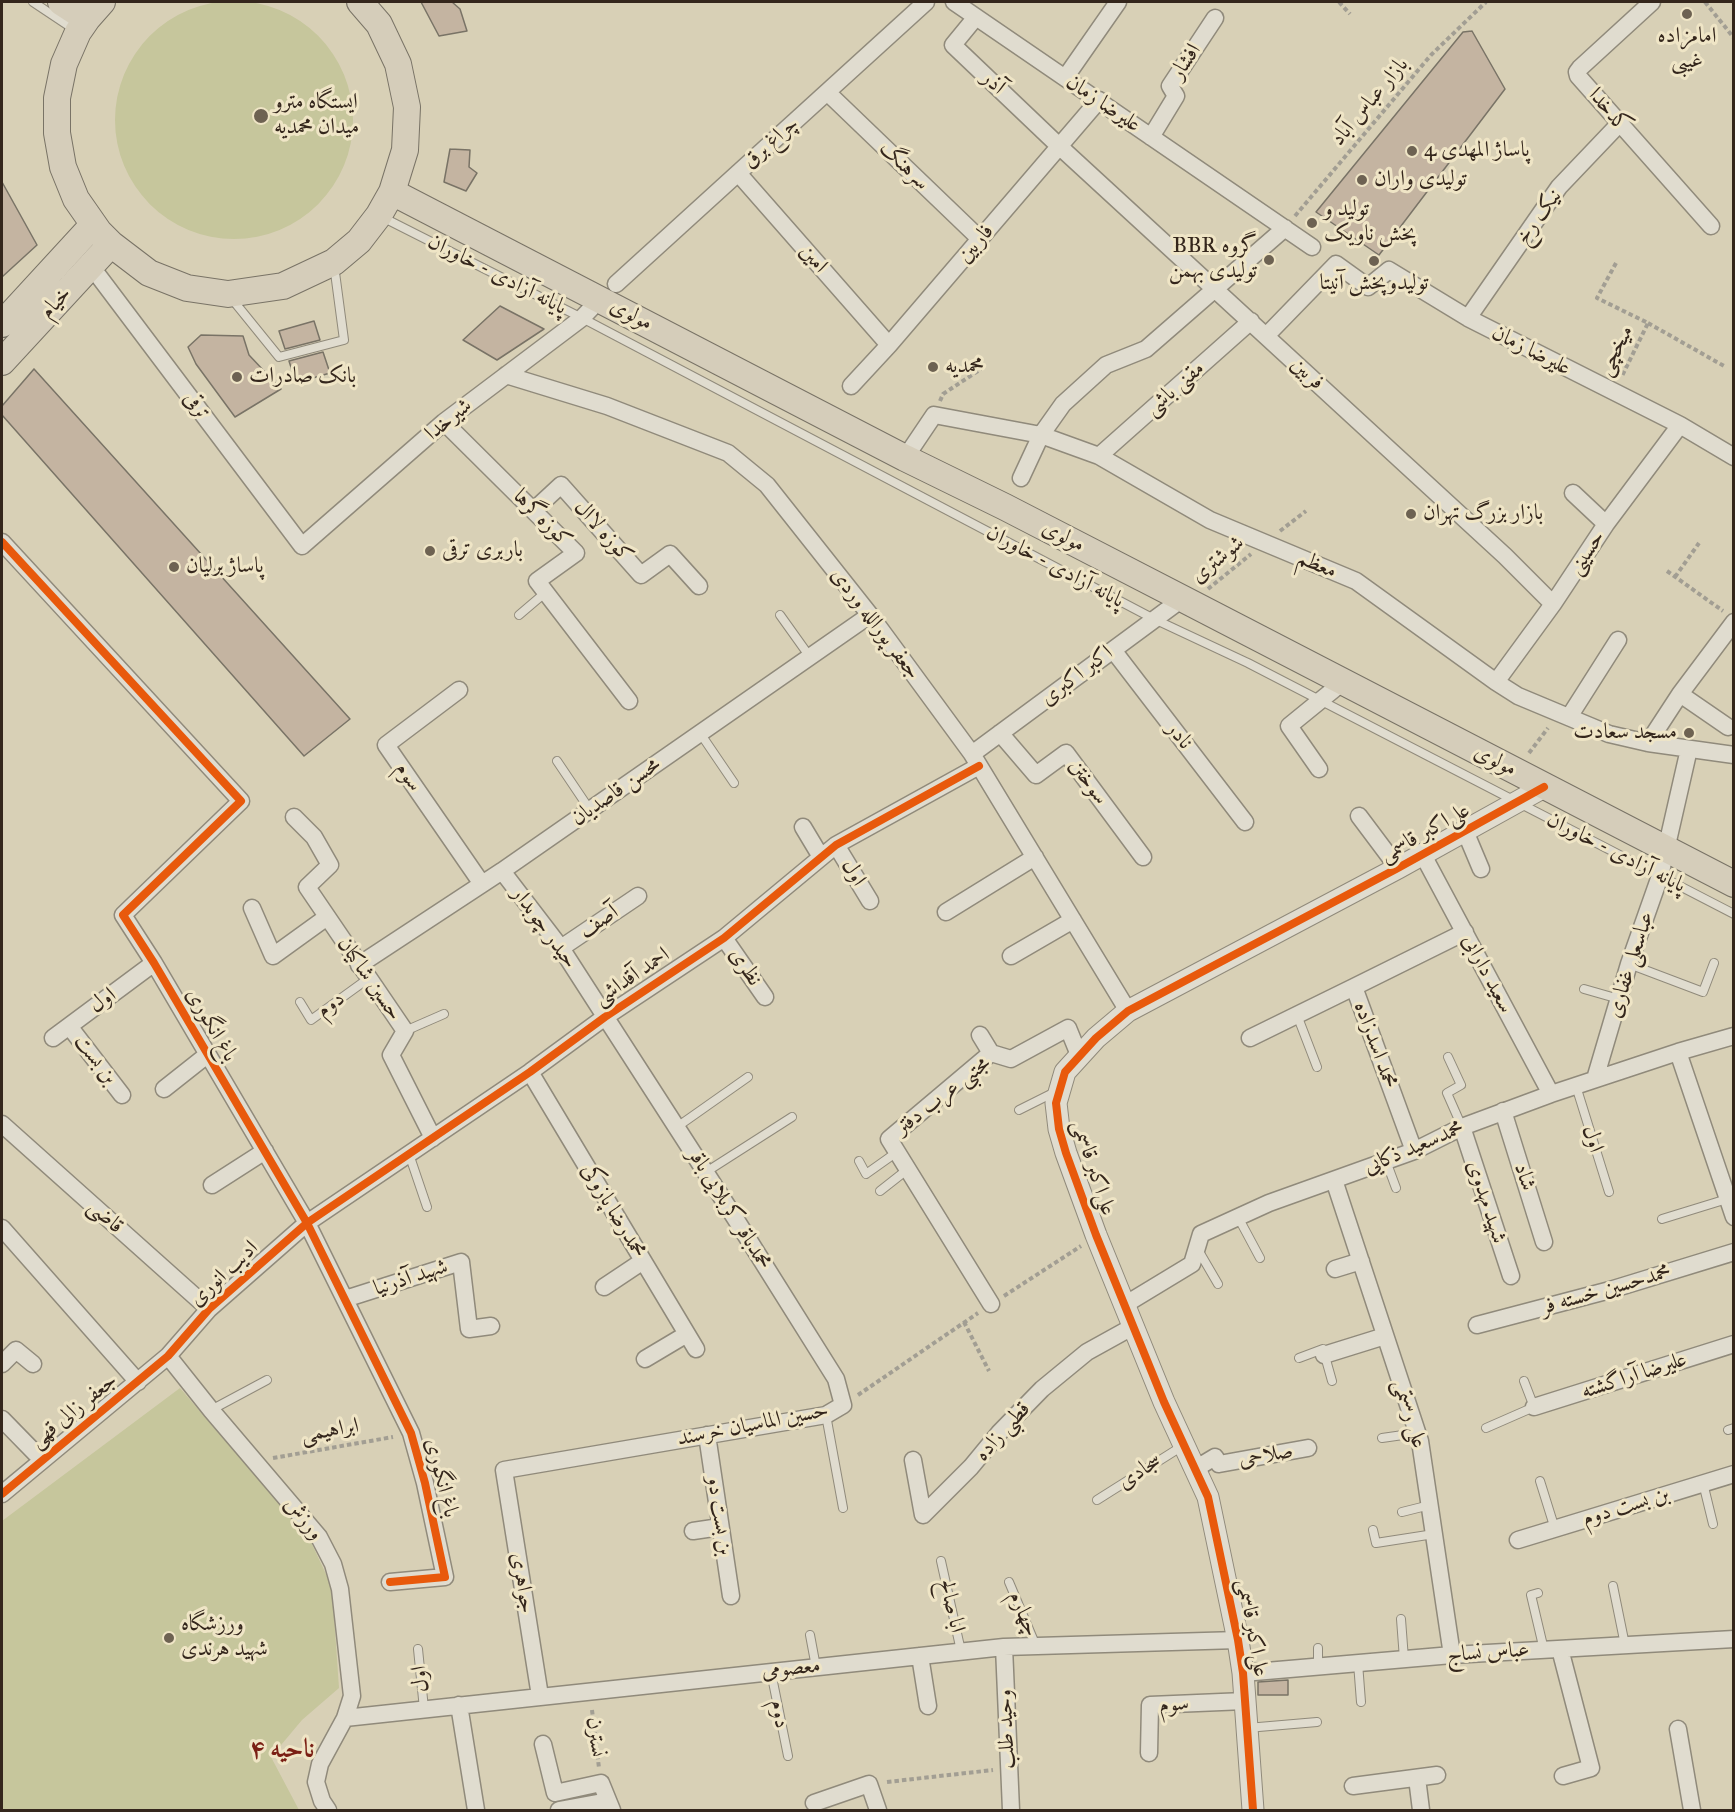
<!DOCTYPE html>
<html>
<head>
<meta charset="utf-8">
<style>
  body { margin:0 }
  #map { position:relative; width:1735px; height:1812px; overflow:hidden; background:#d8d0b6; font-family:"IM FELL Great Primer",serif }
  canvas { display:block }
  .frame { position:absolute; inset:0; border:3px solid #34261c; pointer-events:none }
</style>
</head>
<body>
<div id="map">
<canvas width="1735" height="1812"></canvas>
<div class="frame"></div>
</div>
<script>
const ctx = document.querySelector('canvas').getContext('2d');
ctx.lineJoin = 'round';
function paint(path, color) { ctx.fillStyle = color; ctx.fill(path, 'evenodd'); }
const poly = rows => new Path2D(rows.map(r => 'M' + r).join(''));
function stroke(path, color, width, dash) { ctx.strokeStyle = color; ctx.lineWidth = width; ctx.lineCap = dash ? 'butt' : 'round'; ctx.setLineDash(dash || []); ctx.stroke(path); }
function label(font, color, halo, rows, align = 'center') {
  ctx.font = font + ' "IM FELL Great Primer",Amiri,serif'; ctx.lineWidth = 6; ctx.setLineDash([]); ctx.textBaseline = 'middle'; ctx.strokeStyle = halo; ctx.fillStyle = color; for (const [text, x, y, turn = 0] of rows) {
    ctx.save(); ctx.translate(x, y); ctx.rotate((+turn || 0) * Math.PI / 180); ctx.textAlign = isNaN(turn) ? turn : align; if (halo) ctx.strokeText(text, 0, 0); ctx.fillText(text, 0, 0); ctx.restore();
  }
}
paint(poly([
  '115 120a119 119 0 1 1 238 0a119 119 0 1 1-238 0Z',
  [180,1388,310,1540,332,1587,339,1688,302,1720,271,1757,299,1810,2,1810,2,1521]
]), '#c6c69c');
const building = poly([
  [421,2,452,2,460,9,467,31,439,36,421,2],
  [1472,31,1505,89,1379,255,1316,212,1463,32,1472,31],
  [450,149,470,150,469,167,477,173,466,191,444,182,450,149],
  [2,182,37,245,2,277,2,182],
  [500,306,544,329,497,360,463,340,500,306],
  [314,321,320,340,285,349,279,331,314,321],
  [201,335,243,336,249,355,281,389,235,417,196,364,188,347,201,335],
  [323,352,330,373,296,383,289,361,323,352],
  [34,369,350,719,304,756,2,415,2,406,34,369],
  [1288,1680,1288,1695,1258,1695,1258,1682,1288,1680]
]);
paint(building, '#c4b4a1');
stroke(building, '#797366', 1.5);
const service = poly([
  [33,2,75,30],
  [382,217,582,318,1154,619,1248,663,1734,914],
  [232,299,279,357,344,340,334,265],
  [519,615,546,592],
  [780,615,810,657],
  [700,733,734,783],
  [557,761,590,810],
  [1629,964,1703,992,1714,963],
  [1584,989,1619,999],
  [300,1002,311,1020,369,978],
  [1297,1015,1317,1067],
  [405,1031,444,1014],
  [1448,1057,1461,1085,1447,1093,1462,1127],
  [1576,1086,1609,1192],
  [1019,1110,1057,1091],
  [677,1127,748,1077],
  [409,1154,427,1207],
  [859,1161,866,1174,897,1152],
  [1386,1161,1396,1188],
  [706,1172,792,1117],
  [880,1191,908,1169],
  [1238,1217,1260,1258],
  [1662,1219,1727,1199],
  [1197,1248,1218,1284],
  [1299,1358,1323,1349,1332,1381],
  [211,1410,267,1380],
  [826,1415,843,1508],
  [1486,1428,1534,1407,1524,1381],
  [1728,1430,1734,1428],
  [1382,1438,1417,1433],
  [1540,1481,1555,1529],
  [1703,1483,1713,1524],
  [1097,1500,1184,1445],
  [1402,1512,1430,1505],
  [1373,1530,1376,1543,1434,1534],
  [941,1561,961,1651],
  [1009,1582,1036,1646],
  [1613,1586,1625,1645],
  [1538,1593,1531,1595,1544,1650],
  [1401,1619,1404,1659],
  [810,1635,816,1667],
  [1318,1648,1318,1667],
  [418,1649,424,1709],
  [1358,1663,1361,1702],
  [771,1672,788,1756],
  [1247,1728,1317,1722]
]);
const minor = poly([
  [954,2,1312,247],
  [1652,2,1580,68,1577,72,1578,76,1711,226],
  [976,17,953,45,1059,146,1505,556,1553,604],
  [1065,78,1118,2],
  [828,93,980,239],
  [1151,137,1176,96,1170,86,1215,18],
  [738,173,889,345],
  [91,266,302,546,444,422,582,318,600,299],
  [616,284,926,2],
  [1468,318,1559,187,1620,123],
  [1266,336,1336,264,1368,287,1389,270,1468,318,1680,425,1734,457],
  [506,375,607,406,728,453,767,485,870,615,972,754,1128,1011],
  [851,386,889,345,1099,100],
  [444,422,576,553,537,581,629,701],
  [1099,456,1251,321],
  [905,458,934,415,1041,435,1099,456,1210,520,1356,581,1496,682,1518,696,1609,734,1648,743,1734,755],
  [1021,478,1041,435,1063,404,1106,365,1146,349,1285,228],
  [1573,493,1606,524],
  [534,510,561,485,641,575,670,554,699,586],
  [2,542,241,801,123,915,154,963,307,1223,411,1433,425,1483,445,1577,390,1582],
  [1113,650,1245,822],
  [1496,682,1553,604,1606,524,1680,425],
  [459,690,386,745,482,884],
  [1680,694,1728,727],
  [1569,717,1618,640],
  [1000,733,1036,775,1066,753,1143,857],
  [1648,743,1680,694,1734,622],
  [972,754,1182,599],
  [1319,769,1289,726,1343,682],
  [1359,816,1398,868],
  [294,817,314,837,330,865,307,887,405,1031,391,1055,433,1138],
  [803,827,821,857],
  [1465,831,1481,869],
  [836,845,870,901],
  [1423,855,1551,1094],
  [502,871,561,948,735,1218,836,1379,843,1405,826,1415,504,1470,540,1696],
  [252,908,273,956,327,917],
  [946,912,1035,857],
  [724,938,765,997],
  [561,948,638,896],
  [1011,956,1073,920],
  [359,965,502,871,870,615],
  [69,1026,122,1095],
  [980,1035,991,1053],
  [53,1038,154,963],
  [1250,1038,1354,987],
  [1678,1052,1734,1217],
  [530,1072,696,1349],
  [1595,1079,1629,964,1660,876,1689,749],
  [164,1089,207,1055],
  [1503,1111,1544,1242],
  [2,1124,209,1309],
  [1462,1127,1511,1276],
  [1414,1151,1354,987,1465,932],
  [1334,1180,1420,1441,1452,1655],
  [212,1185,265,1151],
  [2,1228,138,1382],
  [1335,1269,1361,1261],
  [604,1287,643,1261],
  [345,1299,461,1262,469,1329,491,1326],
  [991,1304,889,1139,991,1053,1011,1059,1068,1028,1079,1055],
  [1126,1304,1192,1264,1201,1234,1269,1203,1414,1151,1462,1127,1551,1094,1678,1052,1734,1036],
  [1477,1325,1610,1290,1734,1252],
  [1324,1355,1385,1336],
  [168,1356,211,1410,319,1537,333,1564,340,1589,352,1696,345,1718,320,1764,316,1782,322,1801,328,1810],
  [645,1359,687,1334],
  [2,1364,16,1350,33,1364],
  [1534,1407,1734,1344],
  [2,1419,42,1460],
  [707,1435,731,1596],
  [913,1460,923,1515,971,1467,999,1433,1042,1389,1087,1352,1134,1326],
  [1195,1469,1215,1457,1219,1464,1308,1448],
  [2,1494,168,1356,209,1309,307,1223,530,1072,605,1017,724,938,836,845,979,766],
  [693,1531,720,1527],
  [1518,1540,1734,1474],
  [1004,1647,1011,1810],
  [1560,1649,1591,1768,1563,1776],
  [920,1656,928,1706],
  [1243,1673,1452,1655,1734,1639],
  [459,1705,476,1810],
  [345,1718,1004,1647,1238,1640],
  [1678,1729,1692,1810],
  [543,1744,555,1793,601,1783,612,1810],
  [1149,1753,1150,1705,1245,1701],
  [1417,1778,1421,1810],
  [1353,1786,1437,1775],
  [814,1803,869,1784,878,1810],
  [559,1810,608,1801]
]);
const tertiary = poly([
  [1253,1810,1243,1673,1238,1640,1208,1497,1164,1402,1096,1235,1066,1153,1059,1129,1056,1103,1065,1072,1096,1038,1128,1011,1398,868,1544,787]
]);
const primary = poly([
  [61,2,87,19],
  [102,2,87,19,78,32,64,64,57,98,57,133,63,167,76,199,99,232,111,244,149,273,187,288,228,294,283,286,334,262,359,241,379,215,392,192,405,150,407,107,398,64,379,24,360,2],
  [392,192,905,458,1005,507,1191,603,1734,884],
  [2,324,93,225],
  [2,362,111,244]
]);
stroke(service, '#908a7b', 10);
stroke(minor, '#908a7b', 19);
stroke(tertiary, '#908a7b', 23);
stroke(primary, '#797366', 28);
stroke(poly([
  [1339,2,1350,14],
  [1705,2,1734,38],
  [1295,216,1431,55,1486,2],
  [1616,263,1597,298,1648,323,1622,376],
  [1648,323,1724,366],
  [940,401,943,394,981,369],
  [1280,531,1306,511],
  [1667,571,1723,611],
  [1675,577,1699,543],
  [1208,589,1251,554],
  [1529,753,1548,728],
  [1004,1296,1081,1246],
  [964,1322,989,1371],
  [858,1395,978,1313],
  [273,1458,393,1437],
  [592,1710,599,1768],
  [887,1782,993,1770]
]), '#a29e93', 4, [4.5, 3]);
stroke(service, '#e0dccf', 8);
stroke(minor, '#e0dccf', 16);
stroke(tertiary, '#e0dccf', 21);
stroke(primary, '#d5cdba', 26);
stroke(poly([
  [2,542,241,801,123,915,154,963,307,1223,411,1433,425,1483,445,1577,390,1582],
  [2,1494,168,1356,209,1309,307,1223,530,1072,605,1017,724,938,836,845,979,766],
  [1253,1810,1243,1673,1238,1640,1208,1497,1164,1402,1096,1235,1066,1153,1059,1129,1056,1103,1065,1072,1096,1038,1128,1011,1398,868,1544,787]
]), '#e8590c', 8);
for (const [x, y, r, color] of [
  [1687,14,6,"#6d6252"],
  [261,116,8,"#6d6252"],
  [1412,151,6,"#6d6252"],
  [1362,180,6,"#6d6252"],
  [1312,223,6,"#6d6252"],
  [1269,260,6,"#6d6252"],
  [1374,261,6,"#6d6252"],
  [933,367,6,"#6d6252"],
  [237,377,6,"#6d6252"],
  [1411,514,6,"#6d6252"],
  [430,551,6,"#6d6252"],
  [174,567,6,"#6d6252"],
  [1689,733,6,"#6d6252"],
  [169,1638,6,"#6d6252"]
]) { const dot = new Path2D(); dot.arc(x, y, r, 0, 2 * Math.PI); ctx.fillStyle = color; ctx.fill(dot); stroke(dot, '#efe5c6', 2); }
label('22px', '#34261c', '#efe5c6', [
  ["امامزاده",1687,37,"center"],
  ["غیبی",1687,62,"center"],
  ["ایستگاه مترو",274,103],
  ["میدان محمدیه",274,128],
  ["پاساژ المهدی 4",1424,151],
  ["تولیدی واران",1374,180],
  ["تولید و",1324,210],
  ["پخش ناویک",1324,235],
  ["BBR گروه",1257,247,"right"],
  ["تولیدی بهمن",1257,272,"right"],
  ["تولیدوپخش آنیتا",1374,284,"center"],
  ["محمدیه",945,367],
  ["بانک صادرات",249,377],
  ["بازار بزرگ تهران",1423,514],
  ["باربری ترقی",442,551],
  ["پاساژ برلیان",186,567],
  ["مسجد سعادت",1677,733,"right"],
  ["ورزشگاه",181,1625],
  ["شهید هرندی",181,1650]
], 'left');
label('22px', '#34261c', '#efe5c6', [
  ["افشار",1186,62,-57],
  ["آذر",993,83,43],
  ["بازار عباس آباد",1370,102,-50],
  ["علیرضا زمان",1103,104,34],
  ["کدخدا",1609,111,49],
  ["چراغ برق",771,143,-42],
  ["سرهنگ",904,166,44],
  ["نیک رخ",1539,217,-54],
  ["فاربین",976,244,-49],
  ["امین",813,259,49],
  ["پایانه آزادی - خاوران",497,275,27],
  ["خیام",56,303,-47],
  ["مولوی",631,315,28],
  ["علیرضا زمان",1531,351,27],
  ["میخچی",1616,351,-63],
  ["فربین",1307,374,43],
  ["مقنی باشی",1175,389,-41],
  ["ترقی",196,406,53],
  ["شیرخدا",449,420,-39],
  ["کوزه‌گرها",542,519,45],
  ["کوزه لاال",603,532,48],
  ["مولوی",1063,537,27],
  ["حسینی",1587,553,-56],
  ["شوشتری",1218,560,-39],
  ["معظم",1317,565,23],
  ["پایانه آزادی - خاوران",1055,567,28],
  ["جعفر پورالله وردی",875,624,53],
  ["اکبر اکبری",1077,676,-37],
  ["نادر",1179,736,52],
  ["مولوی",1495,761,27],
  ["سوم",408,777,55],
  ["سوختن",1088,782,54],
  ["محسن قاصدیان",616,792,-35],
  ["علی‌اکبر قاسمی",1425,833,-29],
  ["پایانه آزادی - خاوران",1616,853,27],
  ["اول",853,873,59],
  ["آصف",599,922,-34],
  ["حیدر چوبدار",544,928,54],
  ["عباسعلی غفاری",1631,965,-72],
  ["نظری",745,967,56],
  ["سعید دارابی",1487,974,62],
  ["احمد آقداشی",632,977,-34],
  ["حسین شاکیان",369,979,55],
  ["اول",103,1001,-36],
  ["دوم",331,1005,-36],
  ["باغ انگوری",211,1025,60],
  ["محمد اسدزاده",1375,1045,70],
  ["بن بست",95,1060,53],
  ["مجتبی عرب دفتر",943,1096,-38],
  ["اول",1592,1139,72],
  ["محمدسعید ذکایی",1414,1148,-23],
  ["علی‌اکبر قاسمی",1093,1168,72],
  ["شاد",1524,1177,73],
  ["شهید مهدوی",1486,1202,72],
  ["محمدباقر کربلایی باقر",729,1209,58],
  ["محمدرضا پازوکی",613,1211,59],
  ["قاضی",105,1217,42],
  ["ادیب انوری",224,1274,-43],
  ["شهید آذرنیا",411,1278,-18],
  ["محمدحسین خسته فر",1606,1290,-16],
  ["علیرضا آراگشته",1634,1376,-18],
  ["جعفر زالی قهی",74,1411,-39],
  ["علی رستمی",1409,1414,73],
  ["حسین الماسیان خرسند",753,1425,-11],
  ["ابراهیمی",330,1431,-10],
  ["قطبی زاده",1003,1432,-48],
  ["صلاحی",1266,1456,-10],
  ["سجادی",1140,1472,-33],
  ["باغ انگوری",441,1478,76],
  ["بن بست دوم",1626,1507,-17],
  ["بن بست دو",719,1516,82],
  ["ورزش",303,1519,51],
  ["جواهری",522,1583,81],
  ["ابا صالح",951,1606,77],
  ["چهارم",1023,1614,67],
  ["علی‌اکبر قاسمی",1252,1628,80],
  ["عباس نساج",1488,1653,-4],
  ["معصومی",791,1669,-6],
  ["اول",421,1679,-96],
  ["سوم",1174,1705,-5],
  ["دوم",779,1714,79],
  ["وحید طلب",1007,1729,-92],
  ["نسترن",595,1737,83]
]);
label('bold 26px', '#7a1f14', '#efe5c6', [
  ["ناحیه ۴",282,1751]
]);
</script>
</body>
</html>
